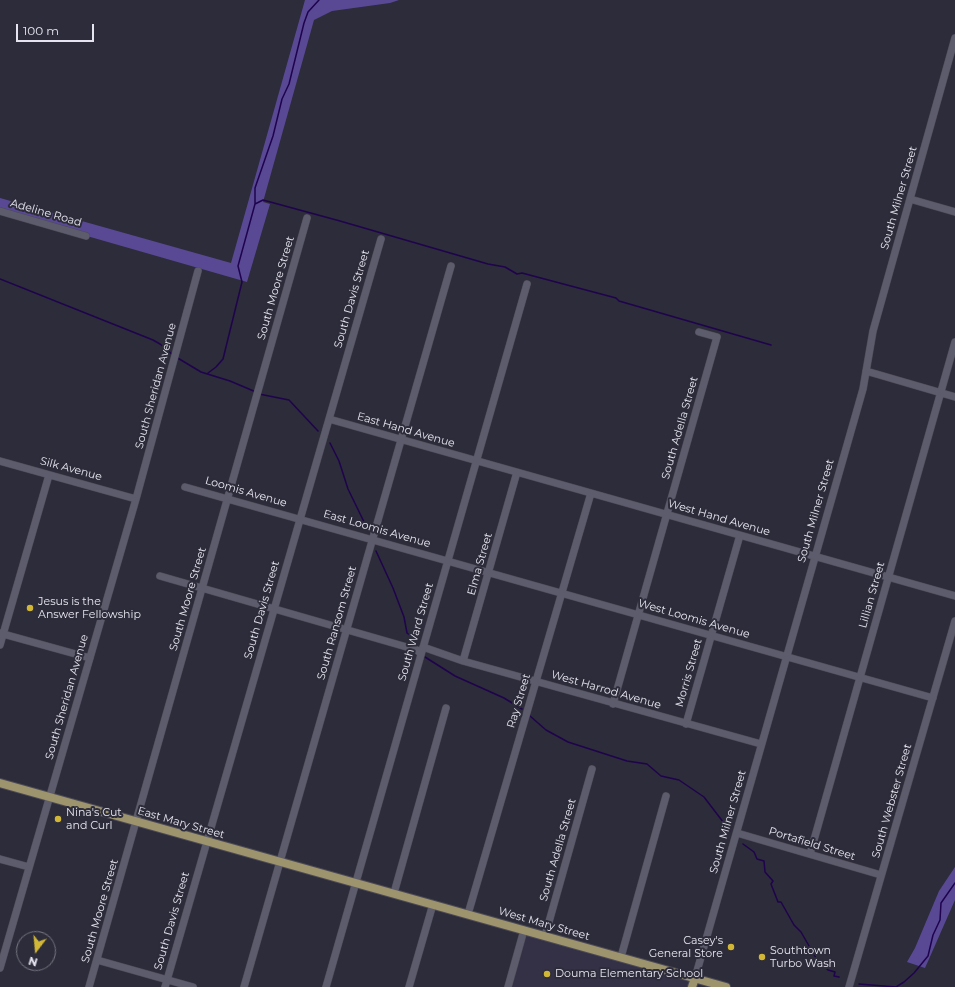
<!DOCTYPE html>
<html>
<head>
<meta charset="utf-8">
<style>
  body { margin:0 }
  #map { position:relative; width:955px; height:987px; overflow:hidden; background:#2d2c3a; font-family:Montserrat,sans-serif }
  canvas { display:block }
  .north { position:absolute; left:16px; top:931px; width:40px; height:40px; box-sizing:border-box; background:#2d2c3a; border:1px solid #777682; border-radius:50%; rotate:196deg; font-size:11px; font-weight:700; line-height:16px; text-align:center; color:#e6e5ef }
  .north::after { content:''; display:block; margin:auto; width:14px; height:18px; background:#d2b736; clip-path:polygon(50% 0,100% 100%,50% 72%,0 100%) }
  .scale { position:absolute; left:16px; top:24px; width:78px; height:18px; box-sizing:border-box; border:2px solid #e6e5ef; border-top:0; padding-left:5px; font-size:12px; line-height:14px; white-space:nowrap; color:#e6e5ef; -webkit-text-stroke:3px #2d2c3a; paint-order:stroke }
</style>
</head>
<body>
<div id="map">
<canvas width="955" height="987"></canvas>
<div class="north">N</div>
<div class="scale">100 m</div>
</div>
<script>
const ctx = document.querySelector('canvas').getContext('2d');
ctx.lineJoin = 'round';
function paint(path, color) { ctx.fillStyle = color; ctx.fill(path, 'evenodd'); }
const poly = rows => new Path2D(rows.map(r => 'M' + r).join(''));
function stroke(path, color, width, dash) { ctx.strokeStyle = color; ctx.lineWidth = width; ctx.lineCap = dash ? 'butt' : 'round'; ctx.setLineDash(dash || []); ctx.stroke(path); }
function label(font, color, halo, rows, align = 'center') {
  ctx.font = font + ' Montserrat,sans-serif'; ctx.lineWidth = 4; ctx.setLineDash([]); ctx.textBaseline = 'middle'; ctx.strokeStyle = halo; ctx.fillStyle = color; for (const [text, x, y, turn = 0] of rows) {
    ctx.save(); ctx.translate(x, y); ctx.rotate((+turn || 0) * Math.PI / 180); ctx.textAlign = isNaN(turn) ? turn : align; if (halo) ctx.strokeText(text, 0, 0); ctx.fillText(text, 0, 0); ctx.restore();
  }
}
paint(poly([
  [524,930,695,978,692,987,508,987]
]), '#343146');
paint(poly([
  [305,0,399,0,390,3,332,11,314,20,263,202,270,204,247,282,0,211,0,198,231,263],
  [955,867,955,900,925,968,907,962,915,948,939,891]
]), '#594995');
stroke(poly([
  [255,204,263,200,340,221,488,264,505,267,517,274,522,273,616,298,619,301,771,345],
  [0,279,153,340,160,344,173,355],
  [176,357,201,372,230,381,256,392],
  [208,373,216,367,223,359,242,282,238,266,255,204,255,188,273,136,282,99,289,84,304,23,308,12,319,0],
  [259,394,289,400,318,431],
  [330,443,339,461,348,489,366,526],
  [376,551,393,588,404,617,407,633,416,640],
  [425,657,455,676,504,698,522,709],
  [530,716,546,730,568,742,627,761,647,764,661,776,679,780,704,797,730,831],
  [743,844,754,852,757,859,764,861,765,872,773,881,771,884,778,902,781,902,794,925,801,932,816,958,828,970,835,972,834,976,839,977],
  [859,984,896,987,904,982,914,973,928,956,933,935,940,920,941,903,955,883]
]), '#1f034d', 1.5);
const minor = poly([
  [910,199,955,212],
  [0,211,86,236],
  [866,371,955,397],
  [329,419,955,596],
  [0,461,136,499],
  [185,487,933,698],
  [160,576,417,650,421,654],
  [0,633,90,658],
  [0,645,49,475],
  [423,647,463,661,761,744],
  [463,661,517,472],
  [613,704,717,337,699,332],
  [686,724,740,535],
  [737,833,881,875],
  [810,854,955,342],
  [0,859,29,867],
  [394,893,446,708],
  [468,914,591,493],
  [545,936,592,769],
  [621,957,666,796],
  [97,960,193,987],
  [0,968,136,499,198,271],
  [695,978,863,389,873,331,955,38],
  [89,987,307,218],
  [165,987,381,239],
  [244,987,451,266],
  [326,987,527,284],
  [409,987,433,904],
  [508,987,524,930],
  [849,987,955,621]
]);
const major = poly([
  [0,783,726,987],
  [692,987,695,978]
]);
stroke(minor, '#4c4a57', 8);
stroke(major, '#4c4a57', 10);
stroke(minor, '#5d5c6c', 7);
stroke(major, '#9d936d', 8);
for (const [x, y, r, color] of [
  [30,608,4,"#d2b736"],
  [58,819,4,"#d2b736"],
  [731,947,4,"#d2b736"],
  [762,957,4,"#d2b736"],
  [547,974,4,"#d2b736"]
]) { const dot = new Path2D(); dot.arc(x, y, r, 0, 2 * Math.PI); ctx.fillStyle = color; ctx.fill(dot); stroke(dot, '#2d2c3a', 1.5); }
label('11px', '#e6e5ef', '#2d2c3a', [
  ["South Milner Street",899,198,-74],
  ["Adeline Road",46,213,16],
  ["South Moore Street",276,288,-74],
  ["South Davis Street",352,299,-74],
  ["South Sheridan Avenue",156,386,-75],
  ["South Adella Street",680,428,-74],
  ["East Hand Avenue",406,430,16],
  ["Silk Avenue",71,469,15],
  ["Loomis Avenue",246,492,16],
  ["South Milner Street",816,511,-74],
  ["West Hand Avenue",719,518,16],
  ["East Loomis Avenue",377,529,16],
  ["Elma Street",480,564,-74],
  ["Lillian Street",872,595,-74],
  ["South Moore Street",188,599,-74],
  ["South Davis Street",262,610,-74],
  ["West Loomis Avenue",694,619,16],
  ["South Ransom Street",337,623,-74],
  ["South Ward Street",416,632,-74],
  ["Morris Street",689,673,-74],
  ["West Harrod Avenue",606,690,16],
  ["South Sheridan Avenue",67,697,-74],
  ["Ray Street",519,701,-73],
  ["South Webster Street",892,801,-74],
  ["South Milner Street",728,822,-74],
  ["East Mary Street",181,823,16],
  ["Portafield Street",812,844,17],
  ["South Adella Street",558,850,-74],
  ["South Moore Street",100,911,-74],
  ["South Davis Street",172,921,-74],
  ["West Mary Street",544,924,16]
]);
label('11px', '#e6e5ef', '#2d2c3a', [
  ["Jesus is the",38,602],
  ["Answer Fellowship",38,615],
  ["Nina's Cut",66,813],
  ["and Curl",66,826],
  ["Casey's",723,941,"right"],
  ["General Store",723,954,"right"],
  ["Southtown",770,951],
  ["Turbo Wash",770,964],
  ["Douma Elementary School",555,974]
], 'left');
</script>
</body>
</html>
